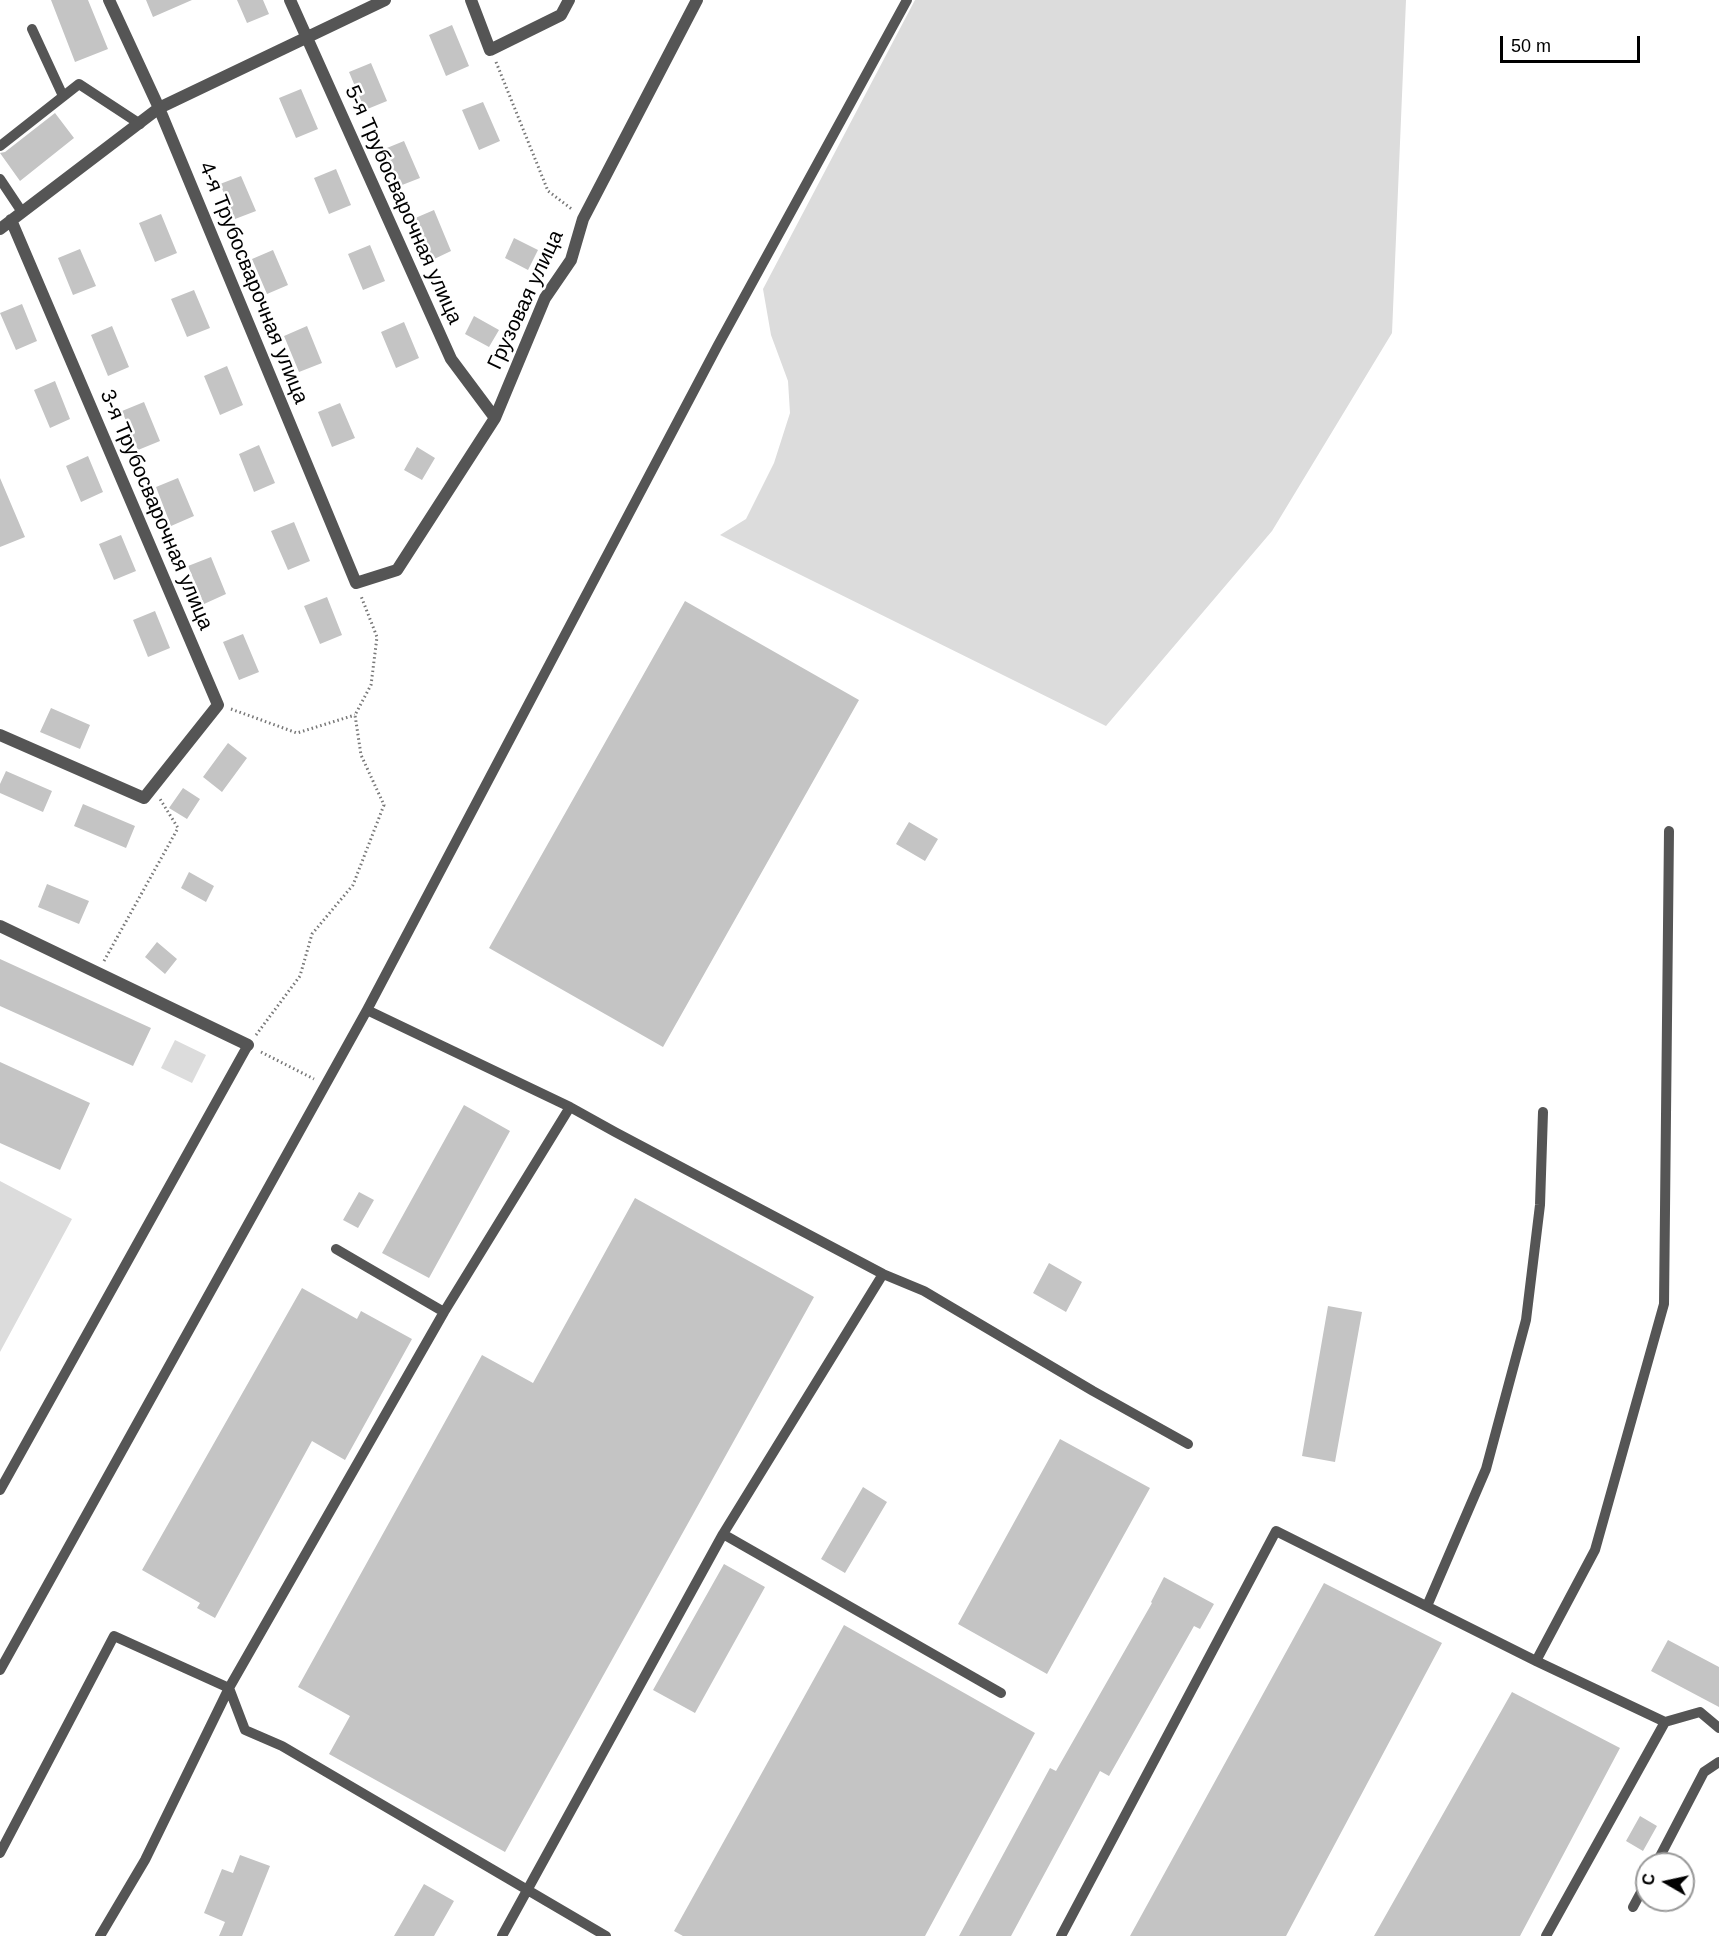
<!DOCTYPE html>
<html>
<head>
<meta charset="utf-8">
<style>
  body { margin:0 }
  #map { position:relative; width:1719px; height:1936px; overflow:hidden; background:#fff; font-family:Helvetica,sans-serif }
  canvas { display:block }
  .north { position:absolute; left:1635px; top:1852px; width:60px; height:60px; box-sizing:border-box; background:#fff; border:2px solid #999; border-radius:50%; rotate:279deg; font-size:16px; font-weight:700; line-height:24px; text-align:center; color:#000 }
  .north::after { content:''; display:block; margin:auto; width:21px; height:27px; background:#000; clip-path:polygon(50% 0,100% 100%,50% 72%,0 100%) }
  .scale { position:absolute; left:1500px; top:36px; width:140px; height:27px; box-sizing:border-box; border:3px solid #000; border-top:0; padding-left:8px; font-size:18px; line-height:21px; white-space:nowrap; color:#000; -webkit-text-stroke:4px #fff; paint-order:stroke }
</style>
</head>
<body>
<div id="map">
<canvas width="1719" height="1936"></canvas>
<div class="north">С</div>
<div class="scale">50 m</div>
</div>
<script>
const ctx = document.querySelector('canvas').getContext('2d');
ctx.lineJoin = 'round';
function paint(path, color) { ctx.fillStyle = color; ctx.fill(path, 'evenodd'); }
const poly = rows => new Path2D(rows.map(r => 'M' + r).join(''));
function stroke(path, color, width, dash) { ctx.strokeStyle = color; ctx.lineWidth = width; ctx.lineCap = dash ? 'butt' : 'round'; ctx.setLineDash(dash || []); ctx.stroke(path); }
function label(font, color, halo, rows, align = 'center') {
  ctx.font = font + ' Helvetica,sans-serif'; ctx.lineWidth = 5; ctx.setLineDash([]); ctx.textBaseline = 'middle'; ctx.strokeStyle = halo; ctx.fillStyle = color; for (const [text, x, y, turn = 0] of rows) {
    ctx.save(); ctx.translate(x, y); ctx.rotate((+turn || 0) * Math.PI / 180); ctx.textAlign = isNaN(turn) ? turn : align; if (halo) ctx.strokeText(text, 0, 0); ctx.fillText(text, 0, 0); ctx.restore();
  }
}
paint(poly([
  [915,0,1406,0,1392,333,1272,531,1106,726,720,535,746,519,774,463,790,413,788,381,771,335,763,289],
  [175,1040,206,1055,192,1083,161,1068],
  [0,1181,72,1219,0,1352]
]), '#dcdcdc');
paint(poly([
  [51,0,88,0,108,49,75,62],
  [146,0,192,0,153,17],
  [237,0,263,0,269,14,247,23],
  [452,25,469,66,446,76,429,35],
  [371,63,387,101,365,110,349,72],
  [301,89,318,129,296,138,279,98],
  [483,102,500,141,479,150,462,110],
  [55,113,74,138,20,181,0,153,5,152],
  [404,141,420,178,397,187,382,150],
  [336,169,351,205,329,214,314,178],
  [241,176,256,211,235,219,220,184],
  [434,210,451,251,430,261,413,219],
  [161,214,177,253,155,262,139,223],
  [514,238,538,250,528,270,505,258],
  [370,245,385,281,363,290,348,254],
  [80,249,96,286,73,295,58,258],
  [273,250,288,285,267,294,252,259],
  [194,290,210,328,187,337,171,299],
  [22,304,37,341,16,350,0,313],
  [474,316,499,330,489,347,465,334],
  [404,322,419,358,396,368,381,332],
  [112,326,129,367,108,376,91,335],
  [307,326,322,363,299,372,284,336],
  [227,366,243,405,220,415,204,376],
  [55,381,70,419,50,428,34,390],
  [144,402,160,441,138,450,122,411],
  [340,403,355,438,332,447,318,412],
  [259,445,275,483,254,492,239,454],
  [417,447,435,458,422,480,404,470],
  [88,456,103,492,81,502,66,466],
  [0,478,25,537,0,547],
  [178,478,194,516,171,526,156,487],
  [294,522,310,561,288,570,271,531],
  [121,535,136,571,114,580,99,544],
  [211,557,226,594,204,604,188,566],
  [327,597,342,635,320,644,304,606],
  [685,601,859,700,663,1047,489,948],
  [155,611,170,648,148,657,133,620],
  [243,634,259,672,239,680,223,642],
  [51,708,90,725,80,749,40,732],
  [228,743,247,758,222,792,203,777],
  [6,771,52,791,43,812,0,793,0,784],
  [183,788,200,799,187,819,169,808],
  [83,804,135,826,126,848,74,826],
  [909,822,938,839,925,861,896,844],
  [189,872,214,886,206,902,181,888],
  [47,884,89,901,79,924,38,907],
  [157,942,177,959,165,974,145,957],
  [0,959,151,1028,133,1066,0,1006],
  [0,1062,90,1103,60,1170,0,1143],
  [464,1105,510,1131,429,1278,382,1253],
  [359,1192,374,1200,358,1228,343,1220],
  [635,1198,814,1297,505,1852,329,1754,350,1716,298,1687,482,1355,533,1383],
  [1049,1263,1082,1282,1066,1312,1033,1293],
  [302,1288,357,1319,361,1311,412,1339,345,1460,312,1441,215,1618,197,1608,200,1603,142,1570],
  [1328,1306,1362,1312,1335,1462,1302,1456],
  [1060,1439,1150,1488,1047,1674,958,1624],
  [863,1487,887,1502,845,1573,821,1559],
  [724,1564,765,1587,695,1713,653,1690],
  [1164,1577,1214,1604,1200,1629,1194,1626,1109,1776,1100,1771,1011,1936,959,1936,1050,1768,1056,1771,1152,1603,1151,1602],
  [1324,1583,1442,1643,1286,1936,1130,1936],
  [844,1625,1035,1733,925,1936,683,1936,674,1931],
  [1668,1640,1719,1667,1719,1707,1651,1671],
  [1512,1692,1620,1748,1520,1936,1374,1936],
  [1640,1816,1657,1826,1643,1851,1626,1841],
  [240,1855,270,1866,242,1936,219,1936,225,1922,204,1913,222,1869,233,1873],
  [424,1884,454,1901,434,1936,394,1936]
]), '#c4c4c4');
stroke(poly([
  [496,62,548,191,573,210],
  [231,709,297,733,355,715],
  [104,961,178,828,160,799],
  [256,1035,300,976,312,934,353,885,384,805,361,755,355,715,371,685,377,637,361,596],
  [261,1052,314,1079]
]), '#777', 3, [1.5, 3]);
stroke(poly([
  [32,29,63,96],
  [0,146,79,84,140,124],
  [0,179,22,212],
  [367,1010,570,1107,615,1132,883,1274,924,1291,1093,1391,1188,1444],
  [336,1249,444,1312],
  [0,1490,248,1045],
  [723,1534,1001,1693],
  [1427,1606,1486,1469,1526,1320,1540,1205,1543,1112],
  [1536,1661,1595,1550,1664,1304,1669,831],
  [0,1670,367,1010,718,345,907,0],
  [0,1853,114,1636,229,1688,245,1730,282,1746,606,1936],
  [1656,1864,1704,1772,1719,1762],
  [1633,1907,1647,1881],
  [100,1936,145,1860,229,1688,444,1312,570,1107],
  [502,1936,723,1534,883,1274],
  [1061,1936,1276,1531,1536,1661,1665,1722,1700,1712,1719,1728],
  [1546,1936,1665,1722]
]), '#555', 10);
stroke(poly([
  [109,0,159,108,356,583,397,570,495,418,545,298,571,260,583,219,697,0],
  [290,0,451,359,495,418],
  [471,0,490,50,561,15,569,0],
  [0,229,159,108,385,0],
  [0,735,144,798,218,705,11,220],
  [0,926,248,1045]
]), '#555', 12);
label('21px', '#000', '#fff', [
  ["5-я Трубосварочная улица",403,205,66],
  ["4-я Трубосварочная улица",253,283,68],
  ["Грузовая улица",526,300,-65],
  ["3-я Трубосварочная улица",156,510,67]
]);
</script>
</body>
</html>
